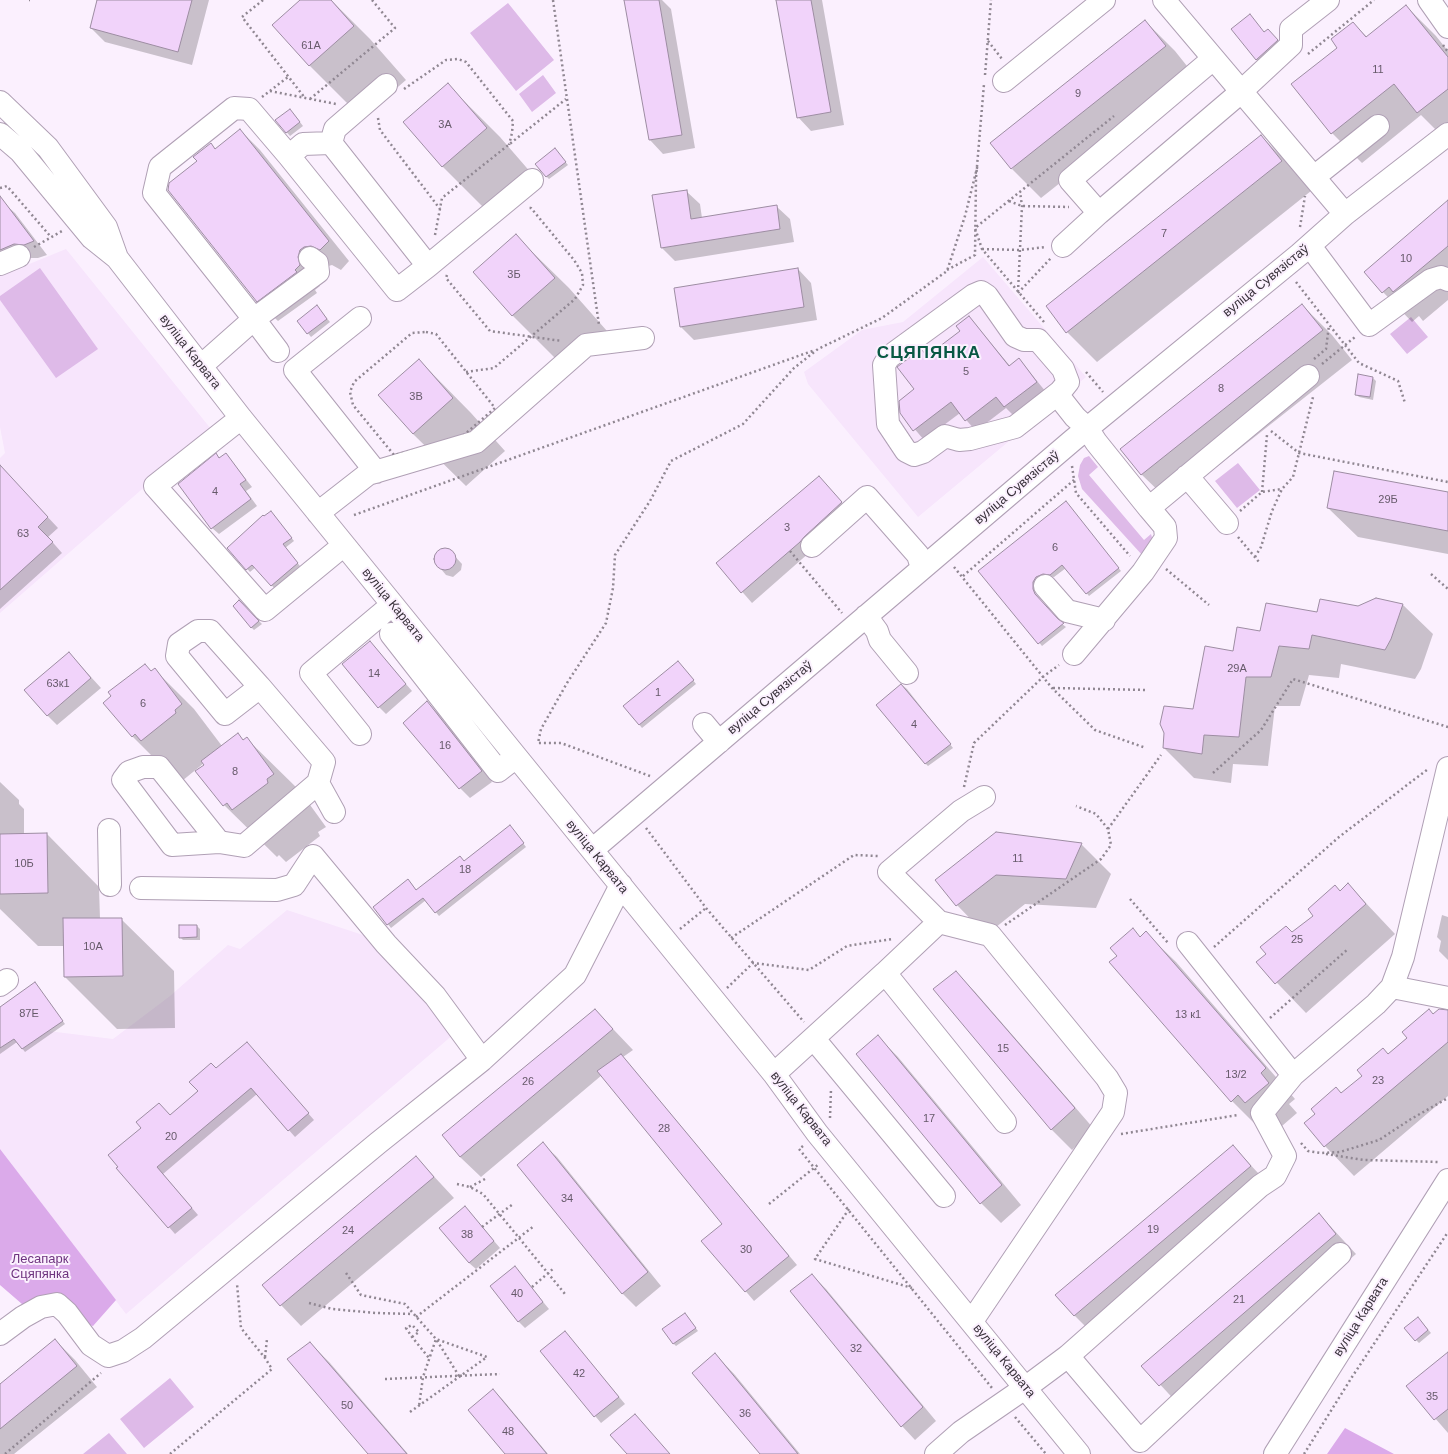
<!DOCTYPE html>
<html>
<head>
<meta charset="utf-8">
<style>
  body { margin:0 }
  canvas { display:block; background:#fbf0fe }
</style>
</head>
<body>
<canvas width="1448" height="1454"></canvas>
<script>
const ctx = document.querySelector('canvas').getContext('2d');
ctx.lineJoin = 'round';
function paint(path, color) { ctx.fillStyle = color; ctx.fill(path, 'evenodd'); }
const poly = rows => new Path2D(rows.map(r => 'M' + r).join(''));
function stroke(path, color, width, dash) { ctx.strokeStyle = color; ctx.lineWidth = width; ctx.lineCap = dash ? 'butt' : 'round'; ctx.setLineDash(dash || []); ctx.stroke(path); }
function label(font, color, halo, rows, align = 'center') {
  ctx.font = font + ' Arial,sans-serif'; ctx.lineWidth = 4; ctx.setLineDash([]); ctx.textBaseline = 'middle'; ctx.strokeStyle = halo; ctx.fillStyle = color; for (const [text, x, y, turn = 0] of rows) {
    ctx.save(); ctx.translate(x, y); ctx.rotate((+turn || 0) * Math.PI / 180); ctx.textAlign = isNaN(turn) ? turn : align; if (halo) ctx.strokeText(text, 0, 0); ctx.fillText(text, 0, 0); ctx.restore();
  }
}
paint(poly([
  [66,249,211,429,0,613,0,458,5,453,0,427,0,276],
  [983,257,1086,377,918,517,808,384,804,372,862,330,903,322],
  [287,910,369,937,454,1034,126,1314,0,1149,0,1048,14,1039,22,1049,48,1031,113,1039,170,996,228,945,240,949]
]), '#f7e5fc');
paint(poly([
  [508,3,554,60,516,91,470,33],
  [543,75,556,93,532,112,519,94],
  [40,268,98,349,56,378,0,300,0,296],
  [1411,317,1428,337,1407,354,1390,334],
  [1089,456,1098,467,1089,475,1144,540,1151,534,1153,541,1143,556,1082,489,1078,476,1080,465,1084,458],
  [1238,463,1260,490,1237,508,1215,481],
  [170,1378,194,1407,144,1448,120,1419],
  [109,1433,127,1454,83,1454]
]), '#debae8');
paint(poly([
  [0,1149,116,1300,93,1326,22,1304,0,1285],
  [1345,1428,1394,1454,1327,1454]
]), '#dbaaea');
paint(poly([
  [98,0,209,0,192,65,105,42,91,28],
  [302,0,331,0,370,39,406,80,362,118,309,65],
  [630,0,662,0,671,9,695,148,663,154,650,140,625,1],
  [777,0,822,0,844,125,811,131,798,117],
  [1406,6,1436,36,1448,51,1448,142,1421,115,1362,163,1332,133,1293,84,1339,48,1353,23,1367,37],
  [1145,21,1175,51,1195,76,1041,198,1012,169],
  [1232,29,1271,33,1280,44,1259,63],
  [448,85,500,137,539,182,495,219,443,167,404,122],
  [293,113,303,126,290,136,276,120],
  [240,130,260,150,349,261,341,270,332,265,325,267,317,278,320,286,315,290,317,293,278,321,257,301,198,161,210,144,216,149],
  [1261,136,1291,166,1311,191,1097,362,1067,332,1047,306],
  [558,153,568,165,549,179,546,176],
  [686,191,700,204,702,218,776,206,790,219,794,242,675,261,662,248],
  [0,200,15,213,47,255,38,258,28,258,0,275],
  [1448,201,1448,300,1423,321,1419,316,1412,322,1383,292],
  [516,236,569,288,607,331,565,368,512,315],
  [798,269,811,283,817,320,694,340,681,327],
  [1302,305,1332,335,1352,360,1171,503,1141,474],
  [320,310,330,322,311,337,298,321],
  [969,317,1010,366,1019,359,1046,392,1015,417,1006,408,976,431,960,413,924,440,901,413,916,389,928,357,961,331],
  [419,360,471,413,505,451,466,486,413,434],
  [1373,378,1376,381,1373,400,1359,397,1356,394],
  [226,454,252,487,246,491,257,506,219,534,212,528,216,455,220,458],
  [0,466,58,528,48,537,62,553,0,609],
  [819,477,851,513,810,552,752,603,717,563],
  [1448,493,1448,554,1358,537,1328,508],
  [1069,506,1121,571,1089,596,1066,568,1054,577,1046,576,1036,586,1035,593,1038,598,1058,621,1066,627,1042,646,980,571],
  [274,515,294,541,285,548,300,566,274,588,256,567,250,572,228,548],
  [442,549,449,550,462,564,461,570,453,577,446,575,435,562,435,555],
  [1377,599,1403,605,1433,634,1421,669,1415,679,1341,664,1339,678,1309,675,1300,706,1275,706,1268,766,1233,764,1231,783,1194,778,1164,748,1194,710,1234,652,1261,632,1318,613,1358,607],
  [239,601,262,624,254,630,251,627],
  [370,642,412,691,386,714,379,707],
  [69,653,101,688,57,725,47,715],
  [681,665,696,684,642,728,624,706],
  [155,670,194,709,222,746,238,734,244,741,247,739,300,791,326,827,318,832,320,836,286,862,279,855,277,857,224,805,204,763,182,781,172,776,132,736,151,672],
  [902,685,907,689,953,748,928,766,925,763],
  [427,702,437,712,492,782,470,798,460,788],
  [0,782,19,800,19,804,24,809,24,835,47,834,99,887,100,919,121,919,174,971,175,1028,117,1029,65,977,64,946,38,946,0,909],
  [513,830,526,847,439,916,426,900,391,928,374,907,411,883,417,891,464,862],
  [997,833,1081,844,1111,874,1096,908,1025,904,986,935,957,905],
  [1348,884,1395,934,1306,1013,1257,962,1314,916],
  [1442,915,1448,917,1448,960,1439,951,1441,941,1437,937],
  [197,926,200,929,200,940,183,940,180,937],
  [1146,933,1176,962,1295,1099,1289,1104,1297,1113,1275,1132,1261,1130,1232,1101,1141,938],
  [956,972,976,993,1094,1129,1072,1150,1052,1130,934,989],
  [35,984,65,1024,25,1052,17,1042,0,1054,0,1008],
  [595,1010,633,1050,623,1057,797,1265,754,1301,703,1241,723,1224,602,1075,481,1177,460,1157],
  [1448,1011,1448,1096,1354,1176,1325,1146,1342,1094,1433,1015],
  [878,1037,898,1057,1021,1205,1001,1223,981,1203],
  [247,1043,314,1120,295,1137,257,1094,163,1174,198,1215,175,1234,118,1168],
  [543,1144,557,1157,661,1286,636,1307,622,1293],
  [1233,1146,1271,1187,1095,1336,1074,1315],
  [416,1157,454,1198,301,1326,281,1305],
  [471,1214,500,1248,476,1269,469,1263],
  [1319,1214,1356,1254,1180,1406,1143,1366],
  [515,1268,549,1309,525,1328,518,1321],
  [812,1275,826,1289,936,1421,915,1440,902,1426,791,1291],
  [685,1314,698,1331,676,1346,673,1343],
  [1421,1321,1431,1333,1419,1343,1416,1340],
  [565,1332,625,1404,601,1423,541,1351],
  [55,1340,75,1360,97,1387,14,1454,0,1454,0,1385],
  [310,1343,330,1363,408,1454,369,1454],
  [1448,1353,1448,1433,1407,1386],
  [715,1354,735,1375,800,1454,761,1454],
  [493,1390,503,1400,548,1454,506,1454]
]), '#0003');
const building = poly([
  [97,0,192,0,178,52,90,28,97,0],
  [300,0,331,0,354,26,309,66,272,25,300,0],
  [624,0,659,0,682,135,649,140,624,0],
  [776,0,811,0,831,112,797,118,776,0],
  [1406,5,1448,57,1448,89,1417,113,1394,84,1331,134,1291,84,1337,48,1331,39,1353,22,1366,37,1406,5],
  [1250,14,1264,32,1268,29,1278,40,1256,60,1231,29,1250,14],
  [1145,20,1166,46,1011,169,990,143,1145,20],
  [448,83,487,128,442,167,403,122,448,83],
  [290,109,300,122,286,133,275,120,290,109],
  [240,129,329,241,320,250,311,246,304,247,300,250,298,257,300,265,295,270,297,272,257,302,168,190,169,183,197,161,193,157,211,143,215,149,240,129],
  [1261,135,1282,161,1066,333,1046,306,1261,135],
  [555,148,566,162,546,177,535,164,555,148],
  [687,190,691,219,777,205,780,229,661,248,652,195,687,190],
  [0,196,34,241,24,245,14,244,0,250,0,196],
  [1448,200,1448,246,1393,292,1389,287,1382,293,1364,272,1448,200],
  [516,234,555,278,512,316,473,272,516,234],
  [798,268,804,307,680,327,674,288,798,268],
  [1302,304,1323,330,1141,475,1120,449,1302,304],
  [317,305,327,319,307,334,297,321,317,305],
  [969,316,1009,366,1019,358,1037,382,1004,407,996,397,965,421,951,402,913,431,900,413,899,401,914,389,897,367,921,349,927,356,960,331,956,326,969,316],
  [419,359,453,398,413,434,378,395,419,359],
  [1358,374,1373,377,1370,397,1355,395,1358,374],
  [216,453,219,458,226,453,246,480,240,484,251,499,211,529,178,484,216,453],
  [0,465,48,517,38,527,53,542,0,590,0,465],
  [1334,471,1448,492,1448,531,1327,508,1334,471],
  [819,476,842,502,804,537,800,542,741,593,716,563,819,476],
  [1066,501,1119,568,1086,594,1062,565,1050,575,1043,574,1036,577,1033,582,1033,589,1035,594,1058,619,1064,623,1038,644,978,571,1066,501],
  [271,511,292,538,283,544,298,563,271,586,252,565,246,570,227,548,263,515,264,516,271,511],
  '434 559a11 11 0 1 1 22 0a11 11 0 1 1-22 0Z',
  [1376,598,1403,604,1391,639,1385,650,1312,635,1309,649,1279,646,1271,677,1246,677,1239,737,1204,735,1202,754,1163,748,1164,733,1160,724,1164,706,1193,709,1205,646,1233,651,1237,627,1260,631,1266,603,1317,612,1320,599,1358,606,1376,598],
  [239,600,259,621,251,628,233,606,239,600],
  [370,641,406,684,378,708,342,664,370,641],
  [69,652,91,678,47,716,24,690,69,652],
  [678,661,694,680,639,725,623,706,678,661],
  [145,664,151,671,155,668,182,704,175,710,176,713,141,741,135,734,132,737,103,703,111,696,108,692,145,664],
  [901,684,951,744,925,764,876,705,901,684],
  [427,701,482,771,459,789,403,723,427,701],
  [238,733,243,740,247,737,274,774,267,779,268,783,232,810,227,803,223,806,195,771,204,765,201,761,238,733],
  [510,825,524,843,435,913,423,898,387,925,373,907,408,879,416,890,460,856,464,861,510,825],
  [996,832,1082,843,1066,879,996,875,956,906,935,880,996,832],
  [47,833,48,893,0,894,0,834,47,833],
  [1348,883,1366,904,1275,984,1256,962,1266,954,1260,947,1286,926,1292,932,1313,916,1308,909,1335,885,1340,891,1348,883],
  [63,918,122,918,123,976,64,977,63,918],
  [179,925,197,925,197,937,179,938,179,925],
  [1133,928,1140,937,1146,931,1266,1068,1261,1073,1269,1083,1245,1103,1238,1095,1231,1102,1109,962,1117,956,1110,948,1133,928],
  [956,971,1075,1108,1051,1130,933,989,956,971],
  [35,982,63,1021,22,1049,14,1039,0,1048,0,1007,35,982],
  [595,1009,613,1029,460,1157,442,1135,595,1009],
  [1429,1009,1433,1014,1439,1009,1448,1010,1448,1042,1324,1147,1304,1123,1315,1114,1311,1109,1336,1087,1341,1093,1362,1076,1357,1070,1383,1048,1388,1054,1407,1038,1402,1032,1429,1009],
  [878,1035,1002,1185,980,1204,856,1054,878,1035],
  [247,1042,309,1113,288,1131,251,1088,157,1167,192,1208,168,1228,116,1168,118,1167,108,1155,141,1128,136,1122,159,1103,170,1115,198,1091,189,1082,211,1063,216,1068,247,1042],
  [621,1054,789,1256,745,1292,701,1241,722,1224,597,1071,621,1054],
  [543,1142,648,1272,622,1294,517,1165,543,1142],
  [1233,1145,1251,1166,1074,1316,1055,1295,1233,1145],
  [416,1156,434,1177,280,1306,262,1285,416,1156],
  [465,1206,494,1241,469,1263,439,1228,465,1206],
  [1319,1213,1336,1234,1159,1386,1141,1366,1319,1213],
  [515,1266,543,1302,518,1322,490,1286,515,1266],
  [812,1274,923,1407,901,1427,790,1291,812,1274],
  [685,1313,696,1328,673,1344,662,1329,685,1313],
  [1418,1317,1428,1330,1415,1341,1404,1328,1418,1317],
  [565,1331,619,1397,594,1417,540,1351,565,1331],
  [55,1339,77,1366,0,1429,0,1384,55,1339],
  [310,1342,407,1454,368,1454,287,1359,310,1342],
  [1448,1352,1448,1409,1434,1420,1406,1386,1448,1352],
  [715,1353,798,1454,760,1454,692,1373,715,1353],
  [493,1389,547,1454,505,1454,468,1410,493,1389],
  [635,1414,670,1454,627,1454,610,1435,635,1414]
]);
paint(building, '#f1d3fa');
stroke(building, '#9d8da2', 1);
const minor = poly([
  [1164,0,1345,214],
  [1429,0,1448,27],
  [1213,59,1070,180,1099,213,1234,98,1291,45,1291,29,1328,0],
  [1004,81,1104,0],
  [0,102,48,148,106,227,117,258],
  [0,134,20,151,92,238,117,258,241,418,774,1074,817,1133,1079,1454],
  [331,143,335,129,386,85],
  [1314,177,1378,126],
  [1063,246,1099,213],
  [1310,246,1369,325,1431,280,1441,277,1448,280],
  [0,264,19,256],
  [428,266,532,180],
  [360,318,295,370,376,472],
  [278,351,254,319,318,272,317,263,310,258],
  [201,366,254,319,154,193,160,167,234,108,249,109,289,156,397,290,428,266,331,143,303,144,289,156],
  [1060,392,1015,427,970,439,959,440,945,436,923,452,914,455,906,451,888,424,884,365,889,357,974,295,981,292,987,296,1015,336,1024,340,1038,340,1063,369,1068,382,1060,392,1060,398,1075,417,1087,428,1096,442,1149,508,1308,376],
  [241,418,155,486,265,610,344,545],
  [1187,476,1227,523],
  [318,513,368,474,476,442,586,345,643,338],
  [812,546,867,497,918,555,922,568],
  [1045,586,1067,611,1104,620],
  [866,616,877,631,880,640,907,673],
  [391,634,498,771,516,757],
  [1074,654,1143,572,1166,538,1165,527,1149,508],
  [260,687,225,714,177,656,179,644,198,631,210,631,260,687,324,762,318,783,334,812],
  [704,724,719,742],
  [360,734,311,673,392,605],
  [109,830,110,885],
  [219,842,172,845,123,780,129,772,143,767,159,767,219,842,244,846,318,783],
  [592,850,1073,440,1300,254,1345,214,1448,134],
  [141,888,277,890,294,885,313,856,386,944,435,996,482,1060],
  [939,922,885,973,1005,1122],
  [1188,943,1293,1075,1376,1004,1392,987,1403,957,1448,768],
  [0,985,7,980],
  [1392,987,1448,998],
  [814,1039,944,1196],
  [774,1074,885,973],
  [972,1321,1113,1112,1116,1093,1107,1078,990,935,939,922,889,872,961,811,984,797],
  [0,1334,23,1317,41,1307,57,1304,67,1313,91,1345,108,1356,123,1351,143,1338,378,1143,482,1060,575,975,621,885],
  [1068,1356,1140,1441,1340,1254],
  [936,1454,961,1432,1025,1388,1068,1356,1260,1186,1275,1176,1285,1156,1262,1113,1293,1075],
  [1275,1454,1448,1180]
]);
stroke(minor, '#b0a0b5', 24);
stroke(poly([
  [29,0,30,0],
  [263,0,242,17,305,98],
  [553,0,599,325],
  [988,41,1002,59],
  [1443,45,1448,52],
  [1308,54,1374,0],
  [985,75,991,0],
  [404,89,446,60,458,59,466,62,513,121,512,133,509,145],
  [270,91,336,104],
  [262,97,288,77],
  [310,99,395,28,372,0],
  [378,118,380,130,440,209],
  [0,188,7,186,51,237],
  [1009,201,1022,206,1069,207],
  [1300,227,1305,196],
  [435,235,442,198,566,99],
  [34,247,62,231],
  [982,249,1020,250,1046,247],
  [947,270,975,255,976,178,984,84],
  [447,275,446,278,490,331,562,341],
  [1296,282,1359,363,1398,381,1405,403],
  [1018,292,1022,206,1020,192],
  [1018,293,1051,258],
  [1044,322,982,249,975,228,1114,116],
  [426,332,436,334,495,408,457,441,394,455,353,405,350,392,354,382,412,333,426,332],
  [1314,359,1326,349,1329,325],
  [1322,364,1355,337],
  [466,372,494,368,575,299,583,285,582,273,574,260,531,208,527,208],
  [1086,372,1103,392],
  [1271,431,1299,453,1448,482],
  [1072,466,1076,493,1130,556],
  [1262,492,1267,435],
  [1240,511,1262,492,1282,489],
  [354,515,815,350],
  [1238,537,1259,562],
  [790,551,842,613],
  [1255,557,1261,547,1272,511,1282,489,1293,477,1313,397],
  [954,567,1052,688,1095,730,1146,748],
  [1166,569,1209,605],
  [1431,574,1448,589],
  [963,576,1074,480],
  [1053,688,1147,690],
  [1213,773,1261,730,1293,679,1448,727],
  [650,776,561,743,538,743,541,729,567,683,606,623,613,588,615,555,650,501,671,461,743,424,794,368,818,349,882,318,947,271,965,216,978,164],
  [964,787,974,743,1044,676,1059,665],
  [646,828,706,908,804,1022],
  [1108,829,1161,755],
  [1130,899,1169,944],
  [1005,925,1101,859,1111,845,1108,829,1096,814,1076,806],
  [680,929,706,908],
  [731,938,854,855,878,856],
  [1214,947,1339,837,1428,769],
  [727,988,753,963,809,970,847,946,892,939],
  [1270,1018,1348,949],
  [830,1118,831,1089],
  [1121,1134,1238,1115],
  [1301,1143,1308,1151,1321,1153,1340,1152,1379,1140,1411,1119,1448,1098],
  [803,1146,799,1149,992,1388],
  [1326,1154,1364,1160,1440,1162],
  [457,1184,470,1187,483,1194,565,1294],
  [470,1187,485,1179],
  [769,1204,819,1164],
  [849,1209,815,1259,912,1288],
  [482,1227,513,1204],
  [346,1273,361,1295,405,1304,436,1339,459,1376],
  [532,1287,554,1268],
  [309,1303,332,1309,376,1313,413,1314],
  [416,1317,534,1226],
  [412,1337,419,1332,412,1325,406,1328,412,1337,429,1358],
  [265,1357,267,1339],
  [385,1379,500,1374],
  [410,1412,487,1357,436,1339,423,1377,419,1406],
  [1015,1417,1046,1454],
  [5,1454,101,1373],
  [170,1454,272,1369,265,1358,241,1328,237,1284],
  [1304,1454,1352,1377,1448,1232]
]), '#908792', 2.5, [2, 3]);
stroke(minor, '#fff', 22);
label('11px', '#665a6a', null, [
  ["61А",311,46],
  ["11",1378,70],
  ["9",1078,94],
  ["3А",445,125],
  ["7",1164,234],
  ["10",1406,259],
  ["3Б",514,275],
  ["5",966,372],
  ["8",1221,389],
  ["3В",416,397],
  ["4",215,492],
  ["29Б",1388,500],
  ["3",787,528],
  ["63",23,534],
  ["6",1055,548],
  ["29А",1237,669],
  ["14",374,674],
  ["63к1",58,684],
  ["1",658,693],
  ["6",143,704],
  ["4",914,725],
  ["16",445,746],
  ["8",235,772],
  ["11",1018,859],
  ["10Б",24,864],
  ["18",465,870],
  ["25",1297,940],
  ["10А",93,947],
  ["87Е",29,1014],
  ["13 к1",1188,1015],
  ["15",1003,1049],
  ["13/2",1236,1075],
  ["23",1378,1081],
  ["26",528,1082],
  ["17",929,1119],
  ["28",664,1129],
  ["20",171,1137],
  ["34",567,1199],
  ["19",1153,1230],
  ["24",348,1231],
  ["38",467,1235],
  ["30",746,1250],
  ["40",517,1294],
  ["21",1239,1300],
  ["32",856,1349],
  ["42",579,1374],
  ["35",1432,1397],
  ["50",347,1406],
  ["36",745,1414],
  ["48",508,1432]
]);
label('13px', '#38313a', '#fbf0fe', [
  ["вуліца Сувязістаў",1266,281,-39],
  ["вуліца Карвата",190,352,52],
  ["вуліца Сувязістаў",1017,488,-40],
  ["вуліца Карвата",393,605,51],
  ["вуліца Сувязістаў",770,698,-40],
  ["вуліца Карвата",597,857,51],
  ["вуліца Карвата",801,1109,52],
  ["вуліца Карвата",1361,1317,-58],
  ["вуліца Карвата",1004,1361,51]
]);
label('13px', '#6e347f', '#fbf0fe', [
  ["Лесапарк",40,1259],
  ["Сцяпянка",40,1274]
]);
ctx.letterSpacing = '1px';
label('bold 17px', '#085843', '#fbf0fe', [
  ["СЦЯПЯНКА",929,353]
]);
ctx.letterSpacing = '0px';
</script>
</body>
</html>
